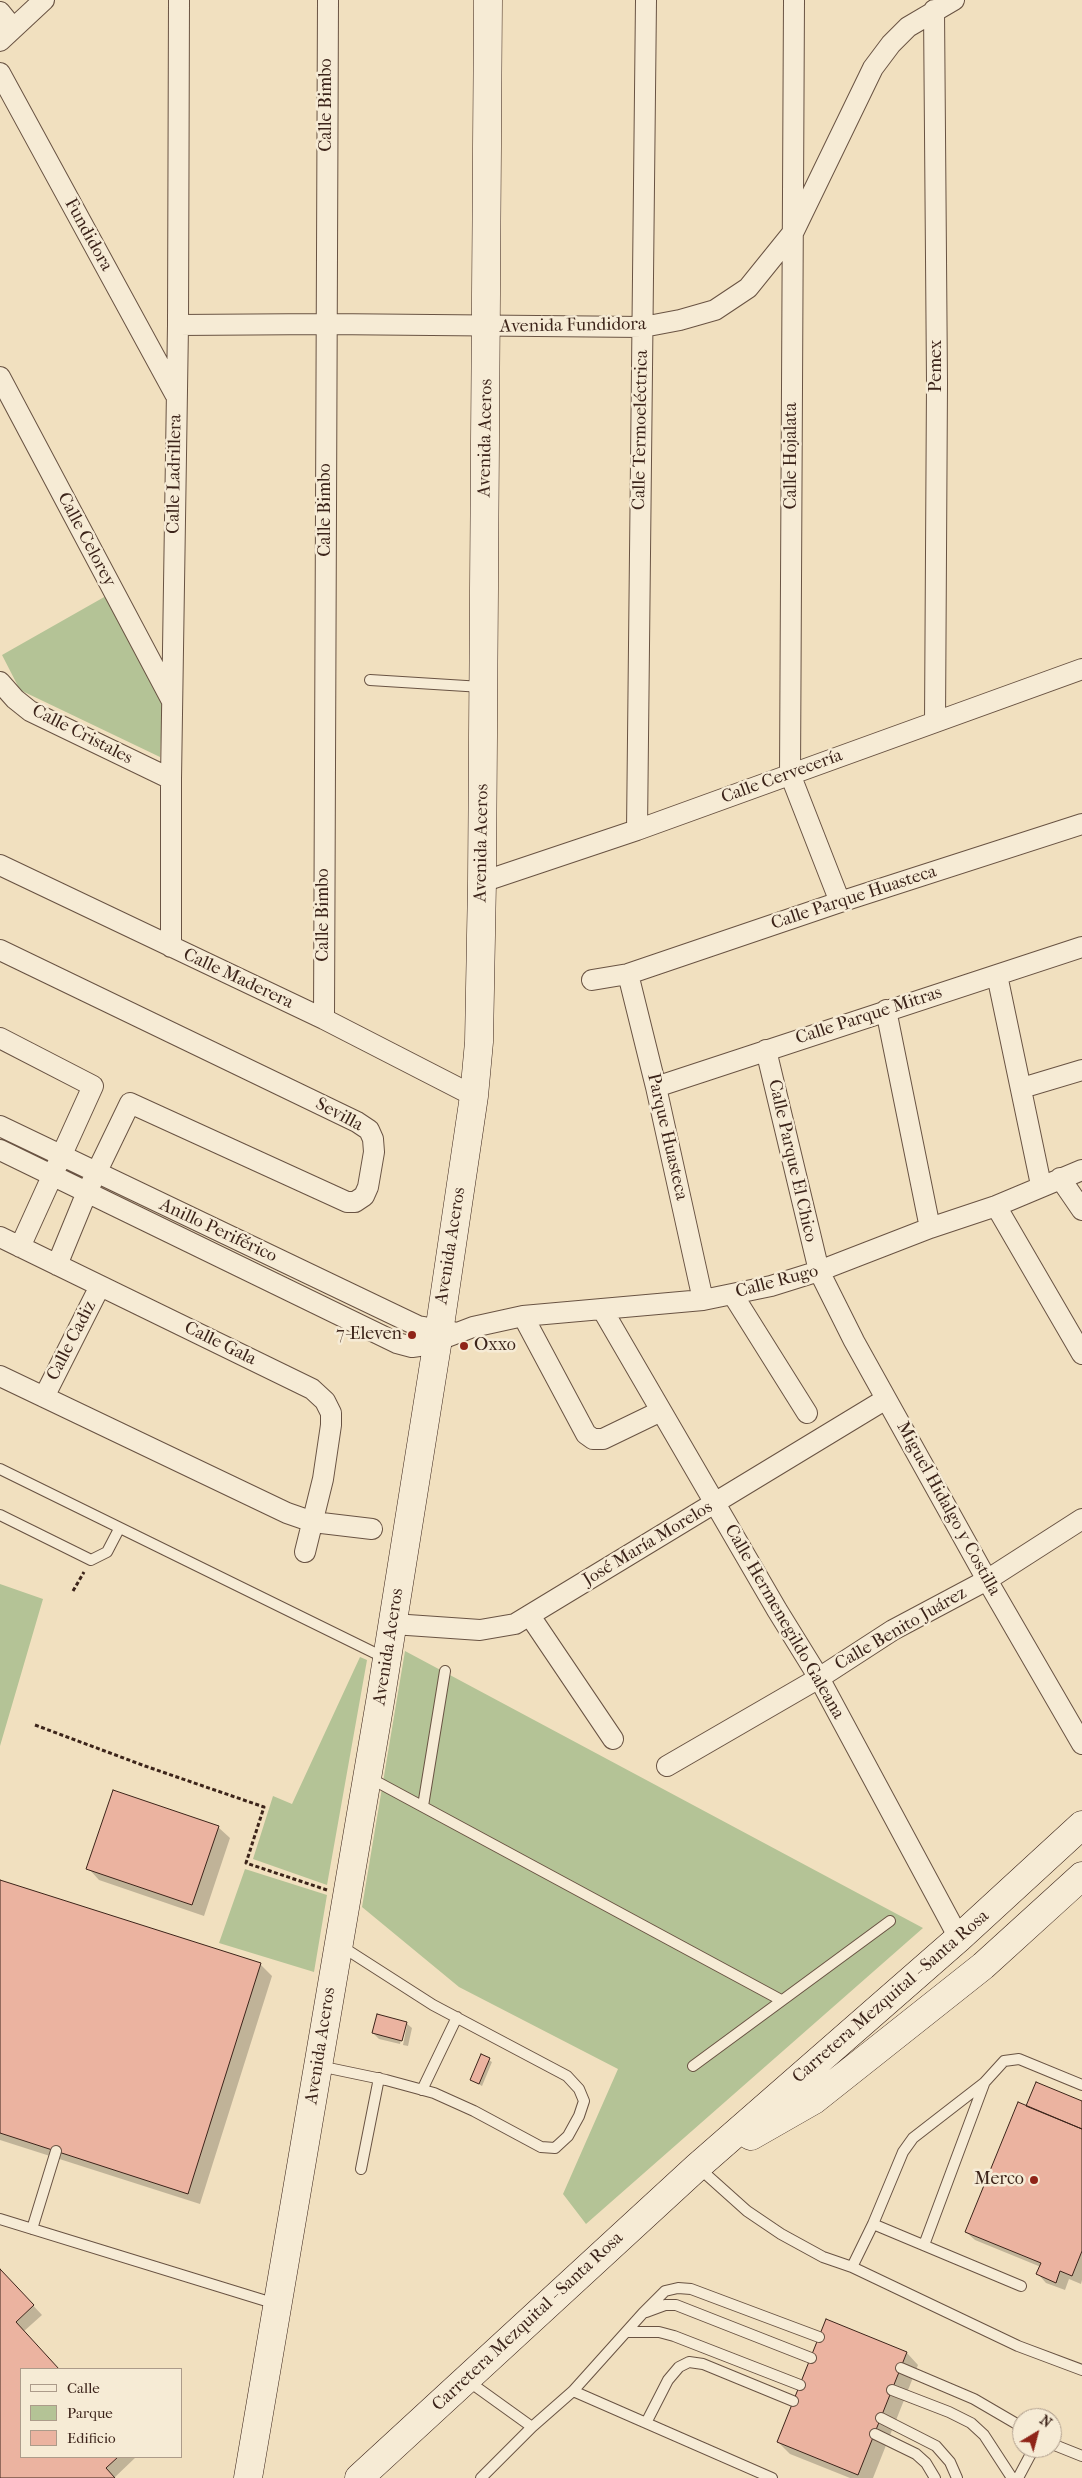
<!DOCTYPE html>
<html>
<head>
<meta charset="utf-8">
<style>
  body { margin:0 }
  #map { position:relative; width:1082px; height:2478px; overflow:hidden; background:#f1e0bf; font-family:"IM FELL French Canon",serif }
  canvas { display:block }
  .legend { position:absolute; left:20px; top:2368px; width:162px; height:90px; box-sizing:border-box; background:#f6ebd5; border:1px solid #ac9b8a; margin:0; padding:6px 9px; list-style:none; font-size:15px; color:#3c241a }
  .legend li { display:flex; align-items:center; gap:10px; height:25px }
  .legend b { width:25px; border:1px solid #ac9b8a }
  .north { position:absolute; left:1012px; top:2408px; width:50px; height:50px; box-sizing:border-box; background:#f6ebd5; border:1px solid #ac9b8a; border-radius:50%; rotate:37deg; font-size:14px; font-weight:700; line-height:20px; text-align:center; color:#3c241a }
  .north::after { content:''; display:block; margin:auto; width:18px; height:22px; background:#8f2418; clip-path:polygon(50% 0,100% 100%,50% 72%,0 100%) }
</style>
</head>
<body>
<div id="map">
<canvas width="1082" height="2478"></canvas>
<ul class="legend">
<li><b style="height:6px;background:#f6ebd5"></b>Calle</li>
<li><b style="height:14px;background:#b4c396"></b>Parque</li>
<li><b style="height:14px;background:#ebb3a0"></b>Edificio</li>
</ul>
<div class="north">N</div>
</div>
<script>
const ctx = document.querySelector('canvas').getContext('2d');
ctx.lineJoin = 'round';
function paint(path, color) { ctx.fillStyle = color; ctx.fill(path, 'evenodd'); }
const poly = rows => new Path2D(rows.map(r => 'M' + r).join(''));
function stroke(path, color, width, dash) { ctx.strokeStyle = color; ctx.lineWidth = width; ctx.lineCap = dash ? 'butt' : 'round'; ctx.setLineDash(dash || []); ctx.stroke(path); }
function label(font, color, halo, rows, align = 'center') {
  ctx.font = font + ' "IM FELL French Canon",serif'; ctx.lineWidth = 5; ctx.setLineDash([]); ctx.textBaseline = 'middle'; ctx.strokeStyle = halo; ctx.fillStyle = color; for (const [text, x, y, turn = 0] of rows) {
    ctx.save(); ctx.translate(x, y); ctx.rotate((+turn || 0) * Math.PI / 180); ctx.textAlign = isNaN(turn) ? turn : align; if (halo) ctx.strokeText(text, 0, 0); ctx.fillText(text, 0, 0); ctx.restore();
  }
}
paint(poly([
  [106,596,163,699,160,757,20,690,2,655],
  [0,1584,43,1599,0,1746],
  [405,1651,923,1928,586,2224,563,2194,618,2069,459,1987,362,1907],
  [360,1657,367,1660,327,1885,253,1859,273,1796,292,1804],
  [245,1869,327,1895,314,1972,219,1943]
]), '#b4c396');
paint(poly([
  [218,1827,230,1838,204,1916,99,1880,88,1868],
  [0,1881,260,1964,272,1976,200,2204,0,2140],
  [406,2023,412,2028,408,2046,403,2045,407,2025,405,2025,400,2044,379,2039,373,2033],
  [481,2056,492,2062,482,2086,471,2080],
  [1082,2102,1082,2280,1081,2284,1069,2279,1065,2290,1046,2283,1038,2274,1041,2267,975,2240,966,2232,1026,2107],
  [0,2270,42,2315,23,2332,58,2369,21,2369,21,2457,136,2457,114,2478,0,2478],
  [827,2321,907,2353,918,2365,873,2478,850,2478,790,2454,778,2442]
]), '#0003');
const building = poly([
  [113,1790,219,1826,192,1905,86,1869,113,1790],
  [0,1880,261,1963,188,2194,0,2133,0,1880],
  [377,2014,407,2022,402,2041,372,2033,377,2014],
  [481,2054,490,2058,479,2084,470,2080,481,2054],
  [1036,2082,1082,2101,1082,2129,1026,2106,1036,2082],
  [1018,2102,1082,2129,1082,2251,1072,2276,1060,2271,1056,2283,1036,2274,1041,2263,965,2232,1018,2102],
  [0,2269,34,2305,16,2322,59,2369,21,2369,21,2457,118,2457,106,2468,115,2478,0,2478,0,2269],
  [826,2319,907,2352,858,2475,777,2442,826,2319]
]);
paint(building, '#ebb3a0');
stroke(building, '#3c241a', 1);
const lane = poly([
  [370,680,482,687],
  [0,1469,385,1658],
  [0,1515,91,1560,107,1552,119,1529],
  [368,1777,781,2000],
  [423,1806,445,1671],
  [319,2066,386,2080,434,2093,474,2111,541,2147,555,2148,568,2136,579,2116,584,2101,579,2089,567,2076,433,2005,341,1946],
  [693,2066,890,1921],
  [422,2090,457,2017],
  [699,2168,747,2211,781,2234,823,2257,852,2267,1018,2346,1082,2370],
  [361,2169,379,2078],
  [0,2219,276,2304],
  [873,2224,1021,2286],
  [32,2229,56,2151],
  [924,2245,984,2084],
  [852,2267,873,2224,903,2152,913,2138,984,2083,1004,2061,1019,2059,1082,2085],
  [646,2312,665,2305,676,2305,811,2358],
  [626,2332,659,2332,674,2336,800,2385],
  [901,2368,974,2399,1022,2427],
  [468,2381,532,2427],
  [892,2390,949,2412,971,2423,984,2435,1012,2478],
  [573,2391,772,2478],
  [881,2418,936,2446,950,2462,957,2478],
  [647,2421,668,2380,679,2367,689,2362,703,2364,793,2401],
  [875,2434,916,2454,926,2463,935,2478],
  [1052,2444,1082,2456],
  [481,2478,532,2427,573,2391,643,2313,665,2291,678,2288,691,2289,819,2337],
  [1018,2478,1034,2448]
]);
const street = poly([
  [794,0,790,774,840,902],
  [934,10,937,383,935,722],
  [0,12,13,28],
  [0,41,44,0],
  [0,73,175,394],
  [178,325,326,324,643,327,680,320,715,310,748,288,794,231,873,68,891,44,908,27,954,0],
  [0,377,172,701],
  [0,682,15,699,30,711,171,779],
  [637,830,646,0],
  [0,865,324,1019,474,1096],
  [482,882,637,830,1082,669],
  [171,947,171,779,178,325,179,0],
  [0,950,357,1122,369,1130,373,1139,374,1152,368,1187,364,1196,355,1202,347,1202,130,1103,87,1192,57,1265],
  [628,974,656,1087,703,1300],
  [997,975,1041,1185],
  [592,980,628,974,840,902,1082,824],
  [886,1010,930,1228],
  [324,1019,328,0],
  [0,1038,93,1086,20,1247],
  [766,1050,819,1271,854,1341,987,1580,1082,1744],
  [656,1087,1082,947],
  [1022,1088,1082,1070],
  [0,1126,397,1316,418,1326,453,1332],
  [0,1150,397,1343,412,1347,426,1345,473,1327,523,1316,703,1300,771,1286,819,1271,930,1228,996,1206,1082,1170],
  [1060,1178,1082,1210],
  [996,1206,1082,1354],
  [0,1237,312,1389,325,1401,331,1413,331,1425,323,1479,305,1552],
  [733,1295,807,1413],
  [602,1309,777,1610,819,1678,959,1938],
  [523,1316,586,1434,593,1439,603,1439,661,1411],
  [0,1376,287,1513,313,1522,372,1529],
  [44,1397,100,1286],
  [530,1616,613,1739],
  [393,1624,480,1630,515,1624,886,1399],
  [667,1766,819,1678,893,1630,987,1580,1082,1519]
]);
const secondary = poly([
  [751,2136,814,2100,983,1966,1082,1876],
  [248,2478,381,1696,438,1339,474,1096,479,1042,482,882,488,0],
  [359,2478,697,2167,959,1938,1082,1825]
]);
stroke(lane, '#695343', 12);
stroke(street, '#695343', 22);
stroke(secondary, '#3c241a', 29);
stroke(poly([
  [73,1591,84,1572],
  [35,1725,145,1766,264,1807,246,1863,327,1890]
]), '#3c241a', 3, [4, 2.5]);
stroke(lane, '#f6ebd5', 10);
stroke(street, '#f6ebd5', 20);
stroke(secondary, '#f6ebd5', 28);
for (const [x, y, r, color] of [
  [412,1335,5,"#8f2418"],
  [464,1346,5,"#8f2418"],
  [1034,2180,5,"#8f2418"]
]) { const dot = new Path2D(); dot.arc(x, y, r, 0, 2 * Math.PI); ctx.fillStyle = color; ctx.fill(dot); stroke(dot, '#f6ebd5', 2); }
label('18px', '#3c241a', '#f6ebd5', [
  ["Calle Bimbo",327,105,-90],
  ["Fundidora",88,235,61],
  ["Avenida Fundidora",573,326,-1],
  ["Pemex",937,366,-90],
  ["Calle Termoeléctrica",641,430,-89],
  ["Avenida Aceros",486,438,-89],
  ["Calle Hojalata",792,456,-90],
  ["Calle Ladrillera",175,474,-89],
  ["Calle Bimbo",326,510,-90],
  ["Calle Celorey",86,540,62],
  ["Calle Cristales",82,735,27],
  ["Calle Cervecería",782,777,-20],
  ["Avenida Aceros",482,843,-89],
  ["Calle Parque Huasteca",854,898,-18],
  ["Calle Bimbo",324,915,-90],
  ["Calle Maderera",238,979,25],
  ["Calle Parque Mitras",869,1016,-18],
  ["Sevilla",339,1115,28],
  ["Parque Huasteca",667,1137,77],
  ["Calle Parque El Chico",792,1161,77],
  ["Anillo Periférico",218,1231,25],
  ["Avenida Aceros",451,1246,-81],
  ["Calle Rugo",777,1282,-15],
  ["Calle Cadiz",72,1341,-63],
  ["Calle Gala",220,1344,26],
  ["Miguel Hidalgo y Costilla",948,1509,61],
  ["José María Morelos",648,1544,-31],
  ["Calle Hermenegildo Galeana",784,1622,60],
  ["Calle Benito Juárez",901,1629,-30],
  ["Avenida Aceros",389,1647,-81],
  ["Carretera Mezquital - Santa Rosa",891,1997,-41],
  ["Avenida Aceros",321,2046,-81],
  ["Carretera Mezquital - Santa Rosa",528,2322,-43]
]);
label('18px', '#3c241a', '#f6ebd5', [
  ["7-Eleven",402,1335],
  ["Oxxo",474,1346,"left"],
  ["Merco",1024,2180]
], 'right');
</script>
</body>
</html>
